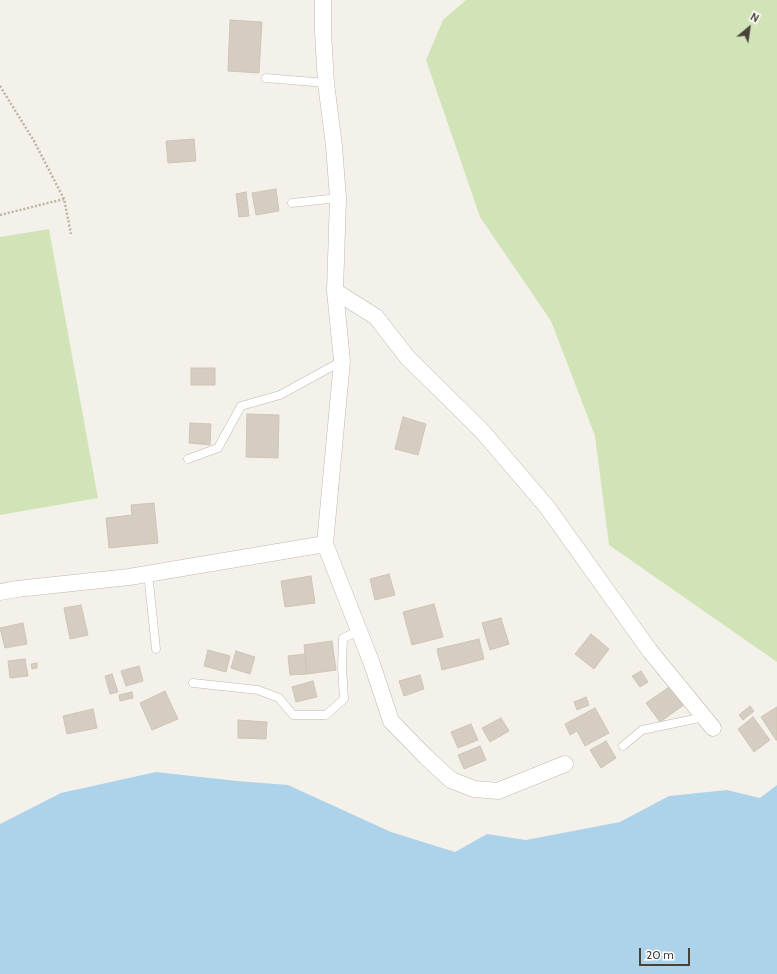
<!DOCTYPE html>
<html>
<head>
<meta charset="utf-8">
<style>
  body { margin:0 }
  #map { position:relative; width:777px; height:974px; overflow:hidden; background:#f4f1eb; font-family:Cabin,sans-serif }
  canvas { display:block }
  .north { position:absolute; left:729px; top:8px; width:40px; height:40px; -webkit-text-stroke:3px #fff; paint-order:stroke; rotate:29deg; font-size:11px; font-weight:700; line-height:16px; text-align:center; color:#484239 }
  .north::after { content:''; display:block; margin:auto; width:14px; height:18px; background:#484239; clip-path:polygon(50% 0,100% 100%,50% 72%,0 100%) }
  .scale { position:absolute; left:639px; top:948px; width:51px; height:18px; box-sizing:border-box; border:2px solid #484239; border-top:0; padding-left:5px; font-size:12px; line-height:14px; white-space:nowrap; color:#484239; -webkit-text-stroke:3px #fff; paint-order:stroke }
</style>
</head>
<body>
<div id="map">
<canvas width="777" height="974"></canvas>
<div class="north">N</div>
<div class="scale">20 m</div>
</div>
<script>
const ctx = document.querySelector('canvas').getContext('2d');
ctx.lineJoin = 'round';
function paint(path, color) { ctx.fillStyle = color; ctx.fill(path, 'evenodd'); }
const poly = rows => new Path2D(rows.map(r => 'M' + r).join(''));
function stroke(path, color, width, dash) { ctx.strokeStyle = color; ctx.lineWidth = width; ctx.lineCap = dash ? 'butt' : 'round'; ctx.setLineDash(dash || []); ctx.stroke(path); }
paint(poly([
  [466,0,777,0,777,662,609,545,595,436,551,321,480,217,426,60,443,20],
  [49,229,98,498,0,515,0,237]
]), '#d1e4b8');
paint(poly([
  [156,772,237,781,288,785,391,832,455,852,487,834,526,840,620,822,669,796,727,790,760,798,777,785,777,974,0,974,0,824,61,793]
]), '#add3eb');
const building = poly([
  [230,20,262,22,259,73,228,71,230,20],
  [194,139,196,161,168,163,166,141,194,139],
  [276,189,279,211,256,215,252,193,276,189],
  [246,192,249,216,239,217,236,194,246,192],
  [191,368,215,368,215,385,191,385,191,368],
  [247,414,279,415,278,458,246,457,247,414],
  [403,417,426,424,418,455,395,449,403,417],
  [190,423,211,424,210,445,189,443,190,423],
  [154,503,158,543,109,548,106,518,132,515,131,505,154,503],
  [389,574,395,595,375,600,370,579,389,574],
  [311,576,315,603,285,607,281,581,311,576],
  [434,604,443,637,412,645,403,612,434,604],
  [81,605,88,635,70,639,64,608,81,605],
  [501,618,509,644,490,650,482,623,501,618],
  [23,623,27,644,5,648,0,628,23,623],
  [591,634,609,649,594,669,575,654,591,634],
  [479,639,484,659,442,670,437,649,479,639],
  [332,641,336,670,307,674,304,645,332,641],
  [208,650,230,656,226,672,204,666,208,650],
  [236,651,255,657,250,674,231,668,236,651],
  [305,654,307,674,290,675,288,656,305,654],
  [25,659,28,676,10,678,8,661,25,659],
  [37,663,37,668,32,669,31,664,37,663],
  [139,666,143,681,126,686,121,671,139,666],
  [641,671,648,682,640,687,632,676,641,671],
  [112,674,118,692,110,694,105,676,112,674],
  [420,675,424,689,404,696,399,681,420,675],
  [313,681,317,697,296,702,292,687,313,681],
  [675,683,688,702,660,722,646,703,675,683],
  [165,691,178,719,152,730,140,703,165,691],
  [132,692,133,698,120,701,119,695,132,692],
  [586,697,589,705,577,710,574,702,586,697],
  [750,706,754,711,743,720,739,715,750,706],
  [777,707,777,740,776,740,761,717,777,707],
  [595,708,609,733,585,746,577,731,570,735,565,724,595,708],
  [93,709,97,728,67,734,63,716,93,709],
  [753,717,770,740,754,752,738,729,753,717],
  [501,718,509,731,490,742,482,728,501,718],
  [238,720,267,722,266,739,238,738,238,720],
  [471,724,478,740,458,748,451,732,471,724],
  [606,741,616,758,601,768,590,750,606,741],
  [480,746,486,760,464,769,458,755,480,746]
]);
paint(building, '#d5cdc1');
stroke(building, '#cfc4b5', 1);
const service = poly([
  [266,78,326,83],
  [292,203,338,198],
  [188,459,218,448,241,406,280,395,342,361],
  [148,573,156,649],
  [193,683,258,690,279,698,293,715,326,715,344,699,342,667,343,638,359,631],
  [623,746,642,730,704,717]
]);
const minor = poly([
  [335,291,376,317,407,357,482,431,547,507,650,651,713,728],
  [325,544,372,664,391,721,426,757,451,780,474,789,498,791,565,764],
  [0,592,17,589,129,577,325,544,342,361,335,291,338,198,334,146,326,83,323,33,323,0]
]);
stroke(service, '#bfb9ae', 9);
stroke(minor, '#bfb9ae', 17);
stroke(poly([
  [0,86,34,141,64,199,71,234],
  [0,215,64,199]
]), '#bfb4a1', 2.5, [2, 2]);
stroke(service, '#fff', 8);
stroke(minor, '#fff', 16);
</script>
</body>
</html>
